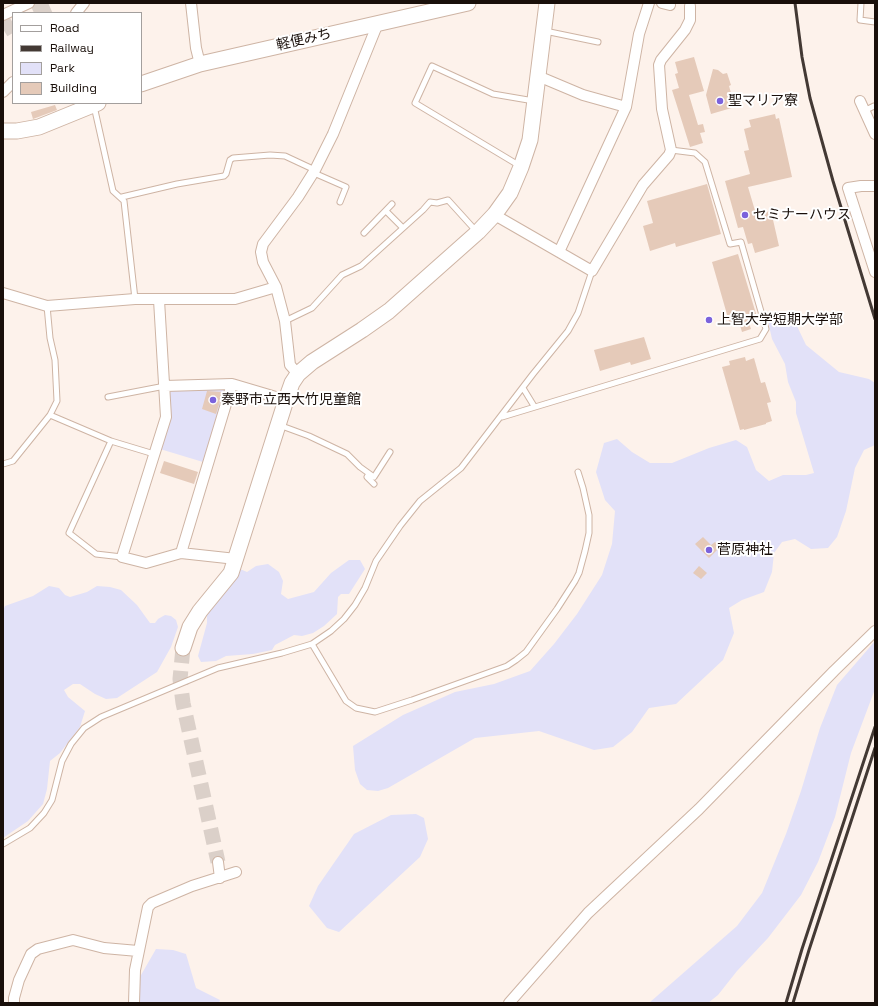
<!DOCTYPE html>
<html>
<head>
<meta charset="utf-8">
<style>
  body { margin:0 }
  #map { position:relative; width:878px; height:1006px; overflow:hidden; background:#fdf2eb; font-family:"Space Grotesk",sans-serif }
  canvas { display:block }
  .frame { position:absolute; inset:0; border:4px solid #190f0a; pointer-events:none }
  .legend { position:absolute; left:12px; top:12px; width:130px; height:92px; box-sizing:border-box; background:#fff; border:1px solid #a39f9d; margin:0; padding:5px 7px; list-style:none; font-size:12px; color:#190f0a }
  .legend li { display:flex; align-items:center; gap:8px; height:20px }
  .legend b { width:20px; border:1px solid #a39f9d }
</style>
</head>
<body>
<div id="map">
<canvas width="878" height="1006"></canvas>
<div class="frame"></div>
<ul class="legend">
<li><b style="height:5px;background:#fff"></b>Road</li>
<li><b style="height:5px;background:#433934"></b>Railway</li>
<li><b style="height:11px;background:#e2e1f8"></b>Park</li>
<li><b style="height:11px;background:#e5cab9"></b>Building</li>
</ul>
</div>
<script>
const ctx = document.querySelector('canvas').getContext('2d');
ctx.lineJoin = 'round';
function paint(path, color) { ctx.fillStyle = color; ctx.fill(path, 'evenodd'); }
const poly = rows => new Path2D(rows.map(r => 'M' + r).join(''));
function stroke(path, color, width, dash) { ctx.strokeStyle = color; ctx.lineWidth = width; ctx.lineCap = dash ? 'butt' : 'round'; ctx.setLineDash(dash || []); ctx.stroke(path); }
function label(font, color, halo, rows, align = 'center') {
  ctx.font = font + ' "Space Grotesk","Noto Sans JP",sans-serif'; ctx.lineWidth = 4; ctx.setLineDash([]); ctx.textBaseline = 'middle'; ctx.strokeStyle = halo; ctx.fillStyle = color; for (const [text, x, y, turn = 0] of rows) {
    ctx.save(); ctx.translate(x, y); ctx.rotate((+turn || 0) * Math.PI / 180); ctx.textAlign = isNaN(turn) ? turn : align; if (halo) ctx.strokeText(text, 0, 0); ctx.fillText(text, 0, 0); ctx.restore();
  }
}
paint(poly([
  [778,311,796,324,806,345,839,372,869,379,875,383,875,445,864,450,855,468,846,511,837,537,828,548,811,549,795,539,782,542,774,553,772,572,764,592,742,600,729,608,734,633,723,660,676,704,649,708,632,732,613,747,594,750,539,731,475,738,388,788,378,791,367,790,360,784,355,770,353,746,403,715,455,692,494,684,530,671,554,644,577,614,602,575,612,544,615,511,605,500,596,472,604,443,617,439,632,452,650,463,672,463,709,448,736,440,747,447,756,470,769,481,783,475,806,475,814,473,796,413,796,402,788,382,785,364,772,339,767,317],
  [223,387,226,391,203,462,160,449,169,393,171,390],
  [349,560,360,560,365,569,349,594,341,594,338,597,337,614,324,626,313,633,302,636,294,635,275,645,272,650,253,654,226,656,216,661,201,662,198,656,207,623,207,611,232,573,240,569,247,572,256,566,268,564,279,572,283,581,281,594,288,599,314,592,331,573],
  [49,586,59,588,65,595,70,597,87,592,97,586,110,587,121,590,137,605,150,623,155,623,158,619,165,615,171,616,176,620,178,627,171,647,157,672,117,698,106,699,95,694,80,684,73,684,64,690,68,697,85,711,80,727,60,753,50,761,47,789,43,804,28,821,3,838,3,611,5,606,33,596],
  [875,641,875,689,851,753,835,817,818,862,801,895,768,938,737,971,718,995,708,1003,649,1003,737,926,762,893,786,834,801,791,820,728,837,685],
  [416,814,424,818,428,839,420,857,339,932,327,928,309,906,318,886,354,834,391,815],
  [156,949,173,950,186,954,196,988,220,1000,219,1003,137,1003,137,982]
]), '#e2e1f8');
paint(poly([
  [694,57,704,91,689,95,698,125,703,124,705,132,700,133,703,143,690,147,672,90,679,88,675,74,678,73,675,62],
  [713,69,718,70,723,74,727,73,731,85,729,86,735,107,711,114,706,95],
  [55,105,57,110,33,119,31,112],
  [775,114,776,119,779,118,792,177,748,187,756,214,771,211,779,246,755,253,752,243,748,244,743,227,738,228,725,181,750,174,744,151,749,150,744,129,751,127,749,120],
  [707,184,721,234,676,247,675,243,650,251,643,226,653,223,647,201],
  [738,254,757,317,748,320,751,329,742,332,739,322,730,325,712,262],
  [644,337,651,359,631,365,630,362,600,371,594,350],
  [745,357,746,361,754,358,761,383,765,382,771,402,767,403,772,421,766,423,766,424,744,430,744,429,740,430,722,367,730,365,729,361],
  [207,391,223,392,216,414,202,409],
  [164,461,198,472,194,484,160,473],
  [703,537,711,545,715,542,720,547,709,558,695,544],
  [699,566,707,573,701,579,693,573]
]), '#e5cab9');
stroke(poly([
  [183,648,180,679,183,703,218,862]
]), '#dbd0c9', 15, [15, 8]);
stroke(poly([
  [34,13,56,3],
  [3,29,13,23]
]), '#dbd0c9', 17, [17, 8]);
const lane = poly([
  [861,3,860,20,875,22],
  [545,31,598,42],
  [94,106,113,191,124,201,135,299],
  [864,111,874,106],
  [520,166,415,103,432,66,493,94,534,101],
  [314,173,346,187,340,202],
  [122,197,177,184,224,176,226,174,230,160,233,158,270,155,285,156,315,170],
  [386,211,403,228],
  [364,233,392,204],
  [285,321,312,308,342,275,361,266,423,210,430,202,437,203,448,200,477,232],
  [523,388,534,406],
  [108,397,165,386],
  [50,415,111,441,154,454],
  [502,417,760,339,766,329,741,242,730,244,705,162,695,153,671,150],
  [279,425,309,436,347,454,360,467,374,477,390,452],
  [111,441,69,533,96,554,122,557],
  [3,464,13,461,50,415,57,401,55,360,50,338,47,306],
  [369,474,367,477,374,484],
  [312,644,346,701,356,708,375,712,412,700,507,666,516,660,526,652,557,609,575,581,579,573,585,551,589,533,589,515,583,488,578,472],
  [3,844,30,828,44,813,52,800,62,761,71,744,84,728,101,717,218,668,282,653,312,644,331,631,344,619,355,605,365,588,376,561,400,526,420,501,461,468,533,374,568,331,578,313,592,271]
]);
const street = poly([
  [191,3,196,48,200,64],
  [662,3,670,5],
  [76,13,84,3],
  [3,15,29,3],
  [538,78,545,79,583,95,626,107],
  [3,92,13,82],
  [860,101,875,134],
  [875,186,861,186,848,188,875,272],
  [495,214,500,218,592,271,643,185,669,155,671,150,662,109,659,65,661,60,685,30,690,20,690,6],
  [559,252,626,107,639,34,649,3],
  [3,293,47,306,135,299,235,299,276,287],
  [159,300,166,417,122,557,146,563,181,553,236,559],
  [298,374,290,365,285,321,276,287,263,262,261,252,263,244,298,197,315,170,333,134,378,23],
  [165,386,232,384,286,400],
  [181,553,232,384],
  [218,862,220,878],
  [14,1003,14,998,19,980,31,954,38,949,73,940,104,948,138,951],
  [134,1003,135,970,148,907,152,903,192,886,236,872],
  [509,1003,588,913,699,809,834,671,875,631]
]);
const secondary = poly([
  [141,84,200,64,468,3],
  [3,131,17,131,39,127,98,103],
  [183,648,190,627,200,611,231,573,286,400,292,383,298,374,312,362,362,330,389,311,478,232,495,214,510,193,521,167,530,140,547,3]
]);
stroke(lane, '#ceb4a4', 7);
stroke(street, '#ceb4a4', 12);
stroke(secondary, '#ceb4a4', 17);
stroke(lane, '#fff', 5);
stroke(street, '#fff', 10);
stroke(secondary, '#fff', 15);
stroke(poly([
  [795,3,802,57,810,98,833,181,875,319],
  [786,1003,802,949,875,727],
  [793,1003,809,950,875,748]
]), '#433934', 3);
for (const [x, y, r, color] of [
  [720,101,4,"#7b62dc"],
  [745,215,4,"#7b62dc"],
  [709,320,4,"#7b62dc"],
  [213,400,4,"#7b62dc"],
  [709,550,4,"#7b62dc"]
]) { const dot = new Path2D(); dot.arc(x, y, r, 0, 2 * Math.PI); ctx.fillStyle = color; ctx.fill(dot); stroke(dot, '#fff', 1.5); }
label('14px', '#190f0a', '#fff', [
  ["軽便みち",304,40,-13]
]);
label('14px', '#190f0a', '#fff', [
  ["聖マリア寮",728,101],
  ["セミナーハウス",753,215],
  ["上智大学短期大学部",717,320],
  ["秦野市立西大竹児童館",221,400],
  ["菅原神社",717,550]
], 'left');
</script>
</body>
</html>
